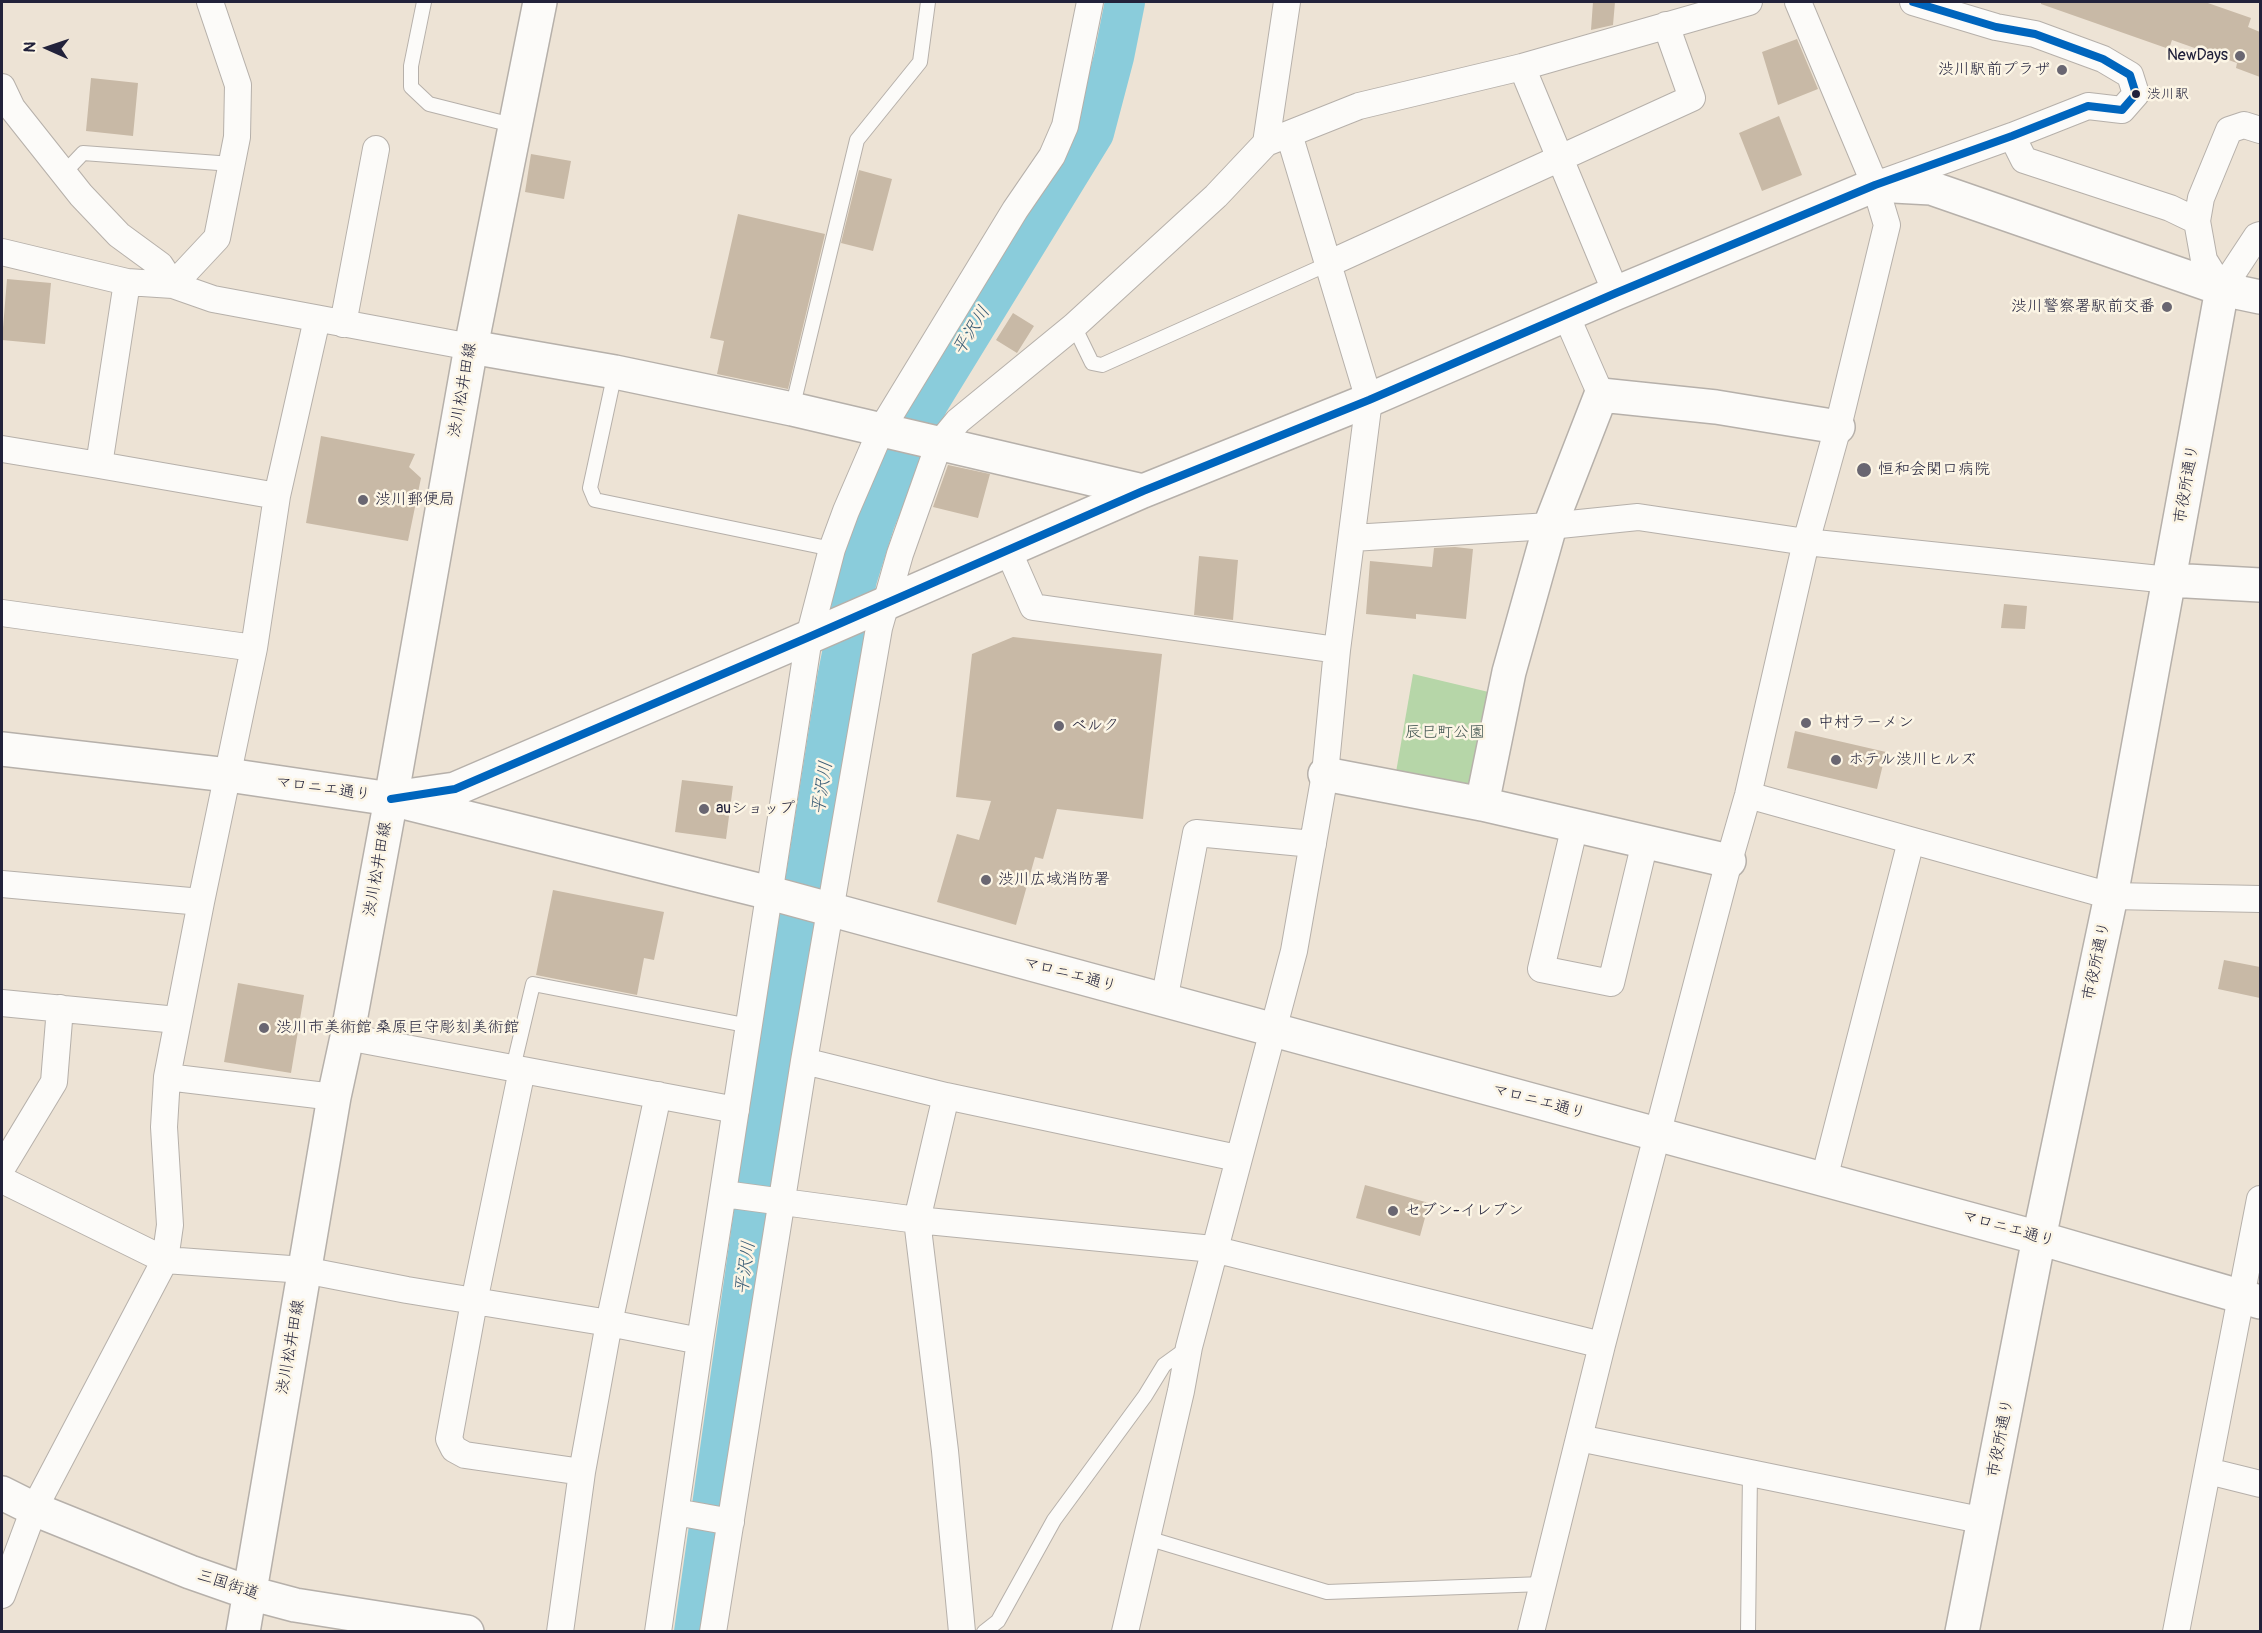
<!DOCTYPE html>
<html>
<head>
<meta charset="utf-8">
<style>
  body { margin:0 }
  #map { position:relative; width:2262px; height:1633px; overflow:hidden; background:#ede3d5; font-family:Pangolin,sans-serif }
  canvas { display:block }
  .frame { position:absolute; inset:0; border:3px solid #22223b; pointer-events:none }
  .north { position:absolute; left:18px; top:18px; width:60px; height:60px; -webkit-text-stroke:4px #fcf5e5; paint-order:stroke; rotate:273deg; font-size:16px; font-weight:700; line-height:24px; text-align:center; color:#22223b }
  .north::after { content:''; display:block; margin:auto; width:21px; height:27px; background:#22223b; clip-path:polygon(50% 0,100% 100%,50% 72%,0 100%) }
</style>
</head>
<body>
<div id="map">
<canvas width="2262" height="1633"></canvas>
<div class="frame"></div>
<div class="north">N</div>
</div>
<script>
const ctx = document.querySelector('canvas').getContext('2d');
ctx.lineJoin = 'round';
function paint(path, color) { ctx.fillStyle = color; ctx.fill(path, 'evenodd'); }
const poly = rows => new Path2D(rows.map(r => 'M' + r).join(''));
function stroke(path, color, width, dash) { ctx.strokeStyle = color; ctx.lineWidth = width; ctx.lineCap = dash ? 'butt' : 'round'; ctx.setLineDash(dash || []); ctx.stroke(path); }
function label(font, color, halo, rows, align = 'center') {
  ctx.font = font + ' Pangolin,"Klee One",sans-serif'; ctx.lineWidth = 5; ctx.setLineDash([]); ctx.textBaseline = 'middle'; ctx.strokeStyle = halo; ctx.fillStyle = color; for (const [text, x, y, turn = 0] of rows) {
    ctx.save(); ctx.translate(x, y); ctx.rotate((+turn || 0) * Math.PI / 180); ctx.textAlign = isNaN(turn) ? turn : align; if (halo) ctx.strokeText(text, 0, 0); ctx.fillText(text, 0, 0); ctx.restore();
  }
}
paint(poly([
  [1413,674,1497,694,1476,784,1459,790,1395,778]
]), '#b6d6a8');
stroke(poly([
  [694,1632,761,1162,837,679,857,579,875,522,900,460,929,402,1094,133,1114,57,1125,2]
]), '#8accdb', 40);
paint(poly([
  [1593,2,1615,2,1613,25,1591,30],
  [2041,2,2205,2,2251,18,2248,27,2260,32,2260,77,2236,68,2237,63,2172,40,2169,49,2041,4],
  [1797,39,1818,89,1778,105,1762,52],
  [91,78,138,83,133,136,86,131],
  [1779,116,1802,175,1762,191,1739,133],
  [531,154,571,161,564,199,525,192],
  [859,170,892,179,873,251,841,243],
  [738,214,825,234,788,389,717,374,724,341,710,338],
  [7,279,51,283,45,344,2,340],
  [1013,313,1034,326,1017,353,996,340],
  [321,436,415,454,409,467,421,478,408,541,306,523],
  [948,465,990,474,978,518,933,507],
  [1455,547,1473,549,1466,619,1416,614,1416,619,1366,614,1370,561,1432,567,1434,548],
  [1199,556,1238,560,1233,620,1194,615],
  [2004,604,2027,606,2025,629,2001,628],
  [1013,637,1162,654,1143,819,1057,809,1043,859,1035,857,1016,925,937,902,957,834,979,840,991,801,956,797,972,654],
  [1795,731,1886,752,1877,789,1787,768],
  [682,780,733,786,726,839,675,832],
  [553,890,664,912,654,960,644,958,637,995,536,975],
  [2224,960,2260,967,2260,998,2218,989],
  [238,983,304,995,291,1073,224,1062],
  [1365,1185,1429,1203,1420,1236,1356,1218]
]), '#c8b9a6');
const lane = poly([
  [424,2,411,66,411,87,429,104,516,126],
  [63,174,83,153,232,164],
  [1074,326,1092,363,1102,365,1328,264],
  [615,372,590,488,595,500,832,549],
  [792,409,857,140,920,62,928,2],
  [513,1068,533,984,750,1026],
  [1147,1538,1327,1592,1543,1584],
  [984,1632,998,1621,1054,1520,1145,1396,1164,1365,1189,1347],
  [1748,1632,1750,1473]
]);
const street = poly([
  [1522,67,1616,293],
  [2,87,12,108,81,195,119,235,160,265,173,285,217,238,237,137,238,85,210,2],
  [2260,130,2244,125,2229,130,2201,198,2197,221,2204,260,2222,289,2257,236,2260,235],
  [2012,136,2024,160,2170,208,2197,221],
  [1266,143,1287,2],
  [1884,182,2012,136,2088,106,2122,110,2136,94,2130,75,2103,59,2035,34,1996,27,1913,2],
  [2,252,127,282,173,285,213,299,471,347],
  [1328,264,1692,98,1666,25],
  [1566,315,1601,395],
  [343,324,376,149],
  [2,449,99,465,127,282],
  [99,465,277,496],
  [1352,538,1550,526,1638,517,1806,542,2169,580],
  [1008,550,1033,607,1337,650],
  [2,613,254,648],
  [1748,795,2111,896,2260,899],
  [1575,825,1541,969,1611,983,1645,842],
  [2,884,201,902],
  [1164,1001,1196,833,1313,844],
  [2,1003,177,1020],
  [347,1037,736,1110],
  [804,1061,946,1096,1237,1158],
  [522,1070,474,1302,449,1439,454,1449,465,1455,582,1472],
  [167,1077,334,1097],
  [946,1096,917,1220,945,1451,962,1632],
  [2,1168,54,1082,60,1008],
  [1824,1179,1911,841],
  [2,1180,165,1260,170,1225,164,1127,167,1077,201,902,254,648,277,496,317,319],
  [724,1194,917,1220,1213,1249,1602,1345],
  [1579,1438,1985,1521],
  [2208,1471,2260,1484],
  [676,1512,731,1522],
  [2,1595,34,1509,165,1260,304,1270,407,1290,609,1323,700,1341],
  [560,1632,582,1472,609,1323,658,1095],
  [658,1632,700,1341,809,637,832,549,846,511,881,430,1015,210,1052,156,1065,126,1090,2],
  [713,1632,804,1061,879,628,900,554,939,444,958,421,1074,326,1216,196,1266,143,1359,106,1522,67,1749,2],
  [1125,1632,1181,1391,1189,1347,1294,951,1325,774,1337,650,1369,400,1289,134],
  [1531,1632,1602,1345,1729,861,1748,795,1806,542,1838,427,1887,225,1875,185,1798,2],
  [2176,1632,2260,1199]
]);
const secondary = poly([
  [471,347,615,372,792,409,1143,491],
  [2169,580,2260,585],
  [2,749,228,775,391,799,770,893,2039,1238,2260,1302],
  [1325,774,1482,804,1729,861],
  [406,796,455,789,809,637,1143,491,1369,400,1616,293,1875,185,1931,188,2222,289,2260,297],
  [1482,804,1509,672,1550,526,1601,395,1716,407,1838,427],
  [1962,1632,2039,1238,2111,896,2222,289]
]);
const primary = poly([
  [2,1493,34,1509,190,1572,250,1593,295,1605,467,1632],
  [243,1632,334,1097,347,1037,391,799,471,347,540,2]
]);
stroke(lane, '#b6b0aa', 16);
stroke(street, '#b6b0aa', 28);
stroke(secondary, '#b6b0aa', 36);
stroke(primary, '#b6b0aa', 36);
stroke(lane, '#fcfbf9', 14);
stroke(street, '#fcfbf9', 26);
stroke(secondary, '#fcfbf9', 33);
stroke(primary, '#fcfbf9', 33);
stroke(poly([
  [391,799,455,789,809,637,1143,491,1369,400,1616,293,1875,185,2012,136,2088,106,2122,110,2136,94,2130,75,2103,59,2035,34,1996,27,1913,2]
]), '#0065bd', 8);
for (const [x, y, r, color] of [
  [2240,56,6,"#696671"],
  [2062,70,6,"#696671"],
  [2136,94,5,"#22223b"],
  [2167,307,6,"#696671"],
  [1864,470,8,"#696671"],
  [363,500,6,"#696671"],
  [1806,723,6,"#696671"],
  [1059,726,6,"#696671"],
  [1836,760,6,"#696671"],
  [704,809,6,"#696671"],
  [986,880,6,"#696671"],
  [264,1028,6,"#696671"],
  [1393,1211,6,"#696671"]
]) { const dot = new Path2D(); dot.arc(x, y, r, 0, 2 * Math.PI); ctx.fillStyle = color; ctx.fill(dot); stroke(dot, '#fcf5e5', 2); }
label('14px', '#22223b', '#fcf5e5', [
  ["渋川駅",2147,94]
], 'left');
label('16px', '#22223b', '#fcf5e5', [
  ["NewDays",2228,56,"right"],
  ["渋川駅前プラザ",2050,70,"right"],
  ["渋川警察署駅前交番",2155,307,"right"],
  ["恒和会関口病院",1878,470],
  ["渋川郵便局",375,500],
  ["中村ラーメン",1818,723],
  ["ベルク",1071,726],
  ["ホテル渋川ヒルズ",1848,760],
  ["auショップ",716,809],
  ["渋川広域消防署",998,880],
  ["渋川市美術館 桑原巨守彫刻美術館",276,1028],
  ["セブン-イレブン",1405,1211]
], 'left');
label('16px', '#22223b', '#fcf5e5', [
  ["渋川松井田線",463,390,-80],
  ["市役所通り",2187,484,-80],
  ["マロニエ通り",323,789,8],
  ["渋川松井田線",378,869,-80],
  ["市役所通り",2097,961,-78],
  ["マロニエ通り",1070,975,15],
  ["マロニエ通り",1539,1102,15],
  ["マロニエ通り",2008,1229,16],
  ["渋川松井田線",291,1347,-80],
  ["市役所通り",2001,1438,-79],
  ["三国街道",228,1585,18]
]);
label('16px', '#415551', '#fcf5e5', [
  ["辰巳町公園",1445,733]
]);
label('italic 18px', '#375a74', '#fcf5e5', [
  ["平沢川",972,331,-58],
  ["平沢川",823,788,-81],
  ["平沢川",746,1268,-82]
]);
</script>
</body>
</html>
